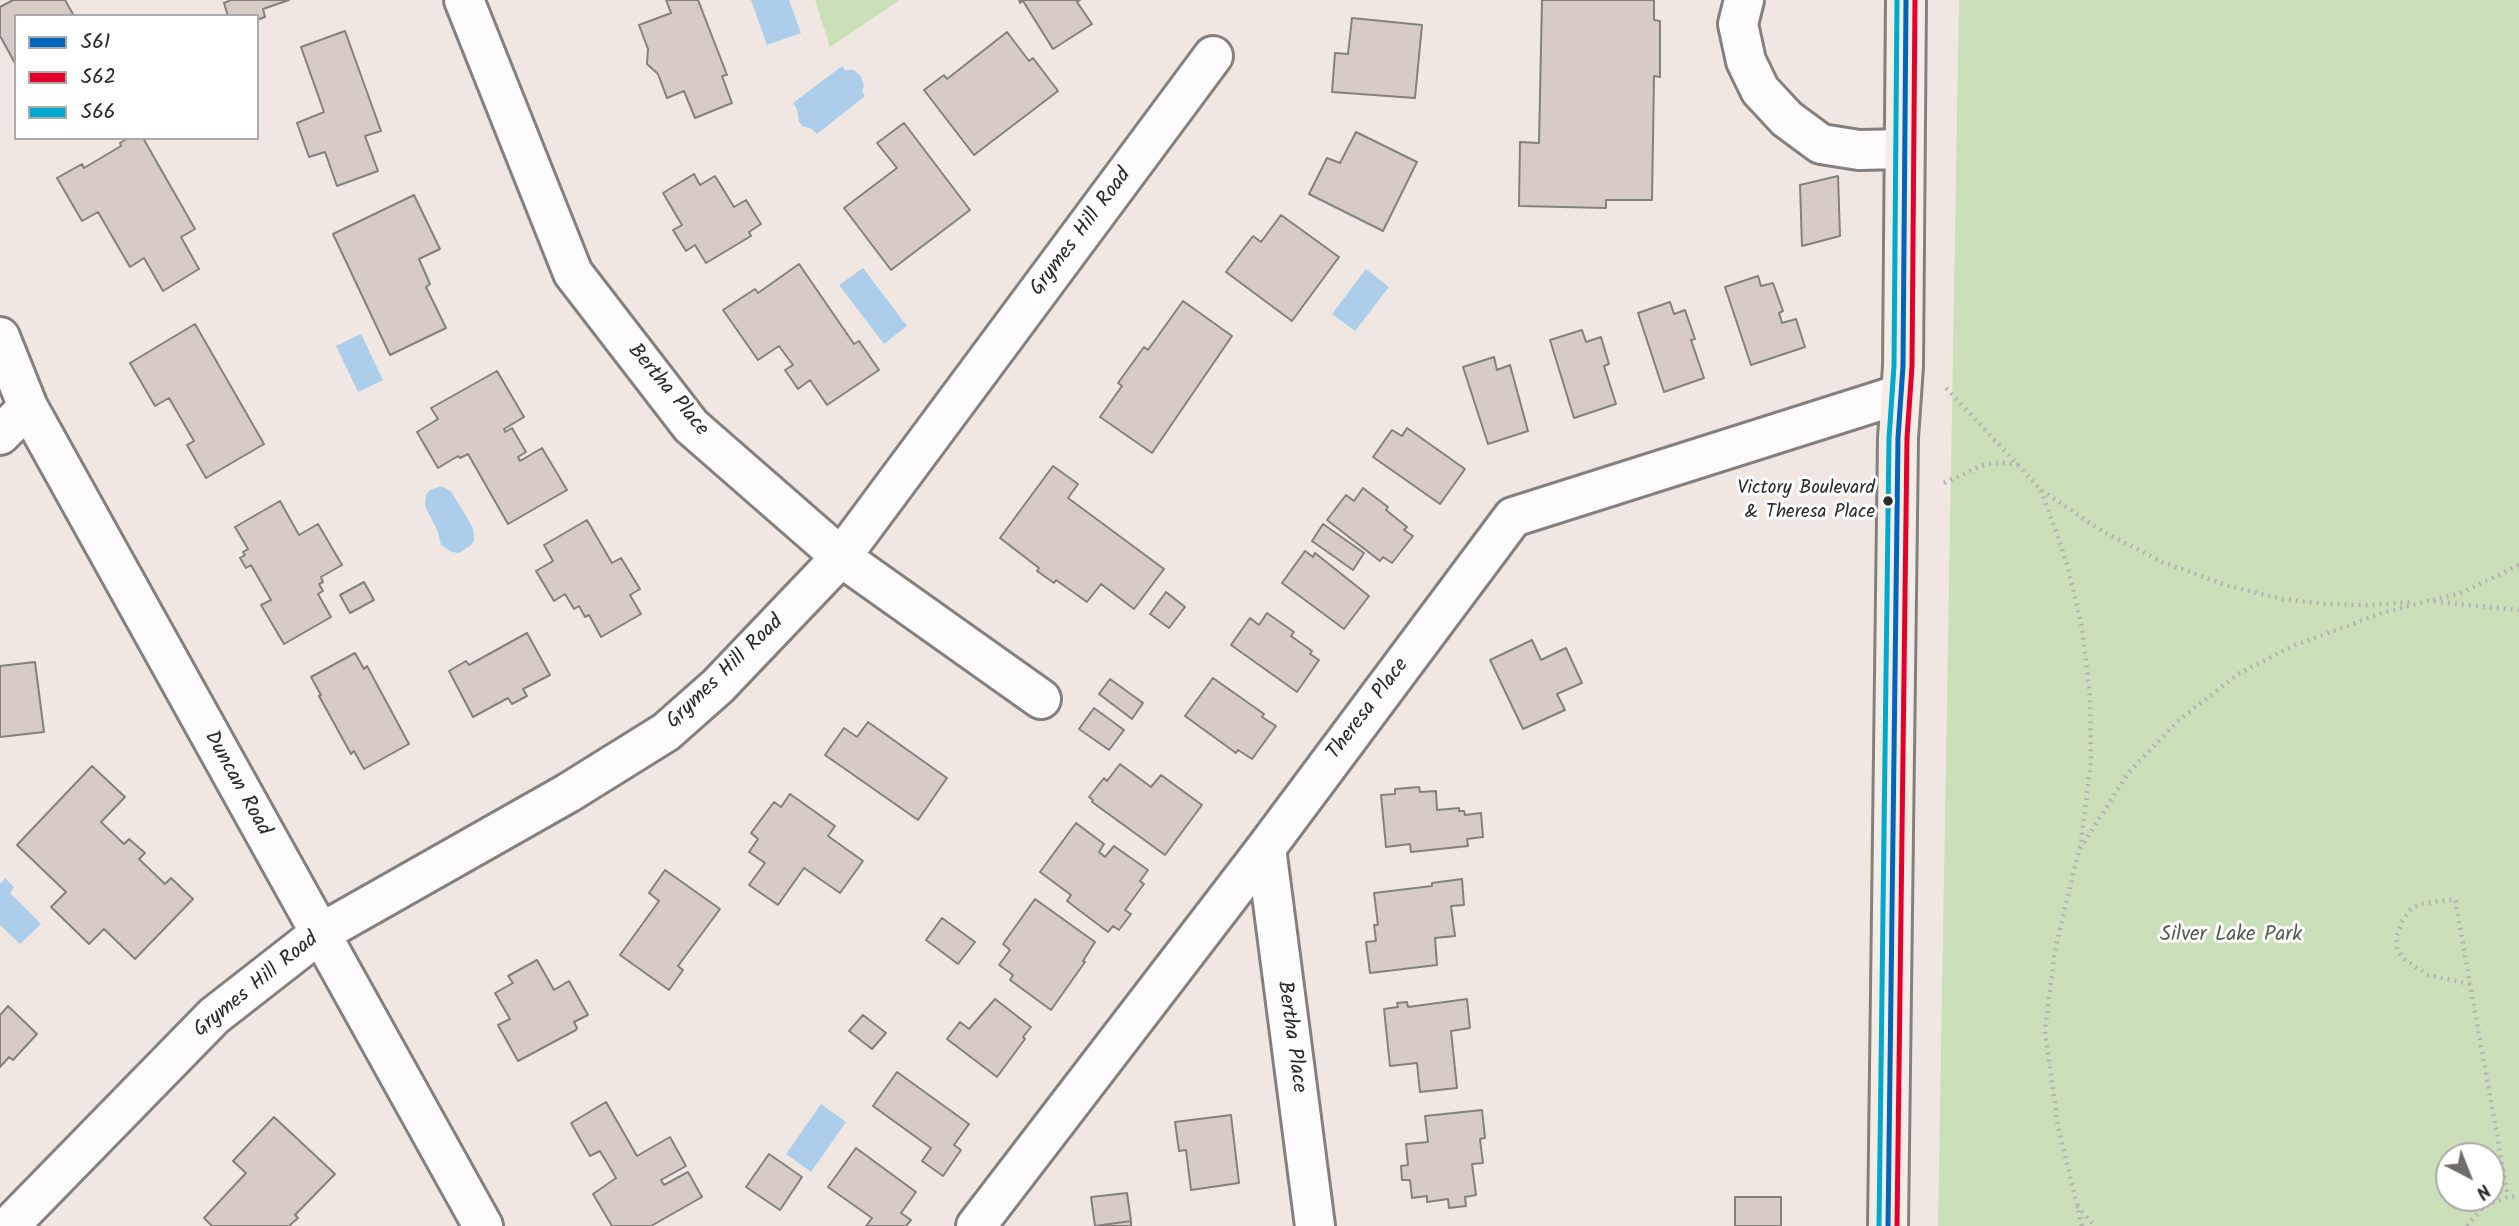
<!DOCTYPE html>
<html>
<head>
<meta charset="utf-8">
<style>
  body { margin:0 }
  #map { position:relative; width:2519px; height:1226px; overflow:hidden; background:#f0e7e3; font-family:Kalam,sans-serif }
  canvas { display:block }
  .legend { position:absolute; left:14px; top:14px; width:245px; height:126px; box-sizing:border-box; background:#fff; border:2px solid #aaa; margin:0; padding:9px 12px; list-style:none; font-size:21px; color:#2b2b2b }
  .legend li { display:flex; align-items:center; gap:14px; height:35px }
  .legend b { width:35px; border:2px solid #aaa }
  .north { position:absolute; left:2435px; top:1142px; width:70px; height:70px; box-sizing:border-box; background:#fff; border:2px solid #aaa; border-radius:50%; rotate:138deg; font-size:19px; font-weight:700; line-height:28px; text-align:center; color:#2b2b2b }
  .north::after { content:''; display:block; margin:auto; width:24px; height:32px; background:#706d6b; clip-path:polygon(50% 0,100% 100%,50% 72%,0 100%) }
</style>
</head>
<body>
<div id="map">
<canvas width="2519" height="1226"></canvas>
<ul class="legend">
<li><b style="height:9px;background:#0065bd"></b>S61</li>
<li><b style="height:9px;background:#e4002b"></b>S62</li>
<li><b style="height:9px;background:#00a9ce"></b>S66</li>
</ul>
<div class="north">N</div>
</div>
<script>
const ctx = document.querySelector('canvas').getContext('2d');
ctx.lineJoin = 'round';
function paint(path, color) { ctx.fillStyle = color; ctx.fill(path, 'evenodd'); }
const poly = rows => new Path2D(rows.map(r => 'M' + r).join(''));
function stroke(path, color, width, dash) { ctx.strokeStyle = color; ctx.lineWidth = width; ctx.lineCap = dash ? 'butt' : 'round'; ctx.setLineDash(dash || []); ctx.stroke(path); }
function label(font, color, halo, rows, align = 'center') {
  ctx.font = font + ' Kalam,sans-serif'; ctx.lineWidth = 6; ctx.setLineDash([]); ctx.textBaseline = 'middle'; ctx.strokeStyle = halo; ctx.fillStyle = color; for (const [text, x, y, turn = 0] of rows) {
    ctx.save(); ctx.translate(x, y); ctx.rotate((+turn || 0) * Math.PI / 180); ctx.textAlign = isNaN(turn) ? turn : align; if (halo) ctx.strokeText(text, 0, 0); ctx.fillText(text, 0, 0); ctx.restore();
  }
}
paint(poly([
  [815,0,900,0,830,47],
  [1959,0,2519,0,2519,1226,1938,1226],
  [2449,1156,2491,1156,2491,1198,2449,1198]
]), '#cbdfb9');
paint(poly([
  [751,0,789,0,801,33,767,45],
  [842,66,845,70,854,70,861,76,864,86,862,91,865,96,817,134,812,129,802,126,799,122,797,109,793,103],
  [863,268,907,326,884,344,839,285],
  [1366,269,1389,287,1355,331,1332,314],
  [361,334,383,380,358,392,336,346],
  [441,486,451,491,473,528,474,541,470,546,459,553,452,552,441,545,438,532,425,506,426,495,430,490],
  [5,878,14,887,10,893,41,924,20,944,0,925,0,884],
  [821,1104,846,1122,811,1172,786,1154]
]), '#adceea');
const building = poly([
  [13,0,65,0,74,16,16,16,16,65,0,36,0,7,13,0],
  [231,0,289,0,263,9,265,17,257,20,257,16,228,16,224,3,231,0],
  [666,0,698,0,727,75,722,76,732,103,695,118,684,91,667,98,658,74,647,64,648,49,639,25,671,13,666,0],
  [1019,0,1080,0,1077,2,1092,24,1053,49,1023,1,1020,3,1019,0],
  [1542,0,1654,0,1654,20,1660,21,1660,77,1654,76,1652,200,1606,200,1606,208,1519,206,1520,142,1539,143,1542,0],
  [1352,18,1422,25,1415,98,1332,92,1335,53,1348,54,1352,18],
  [345,31,381,131,365,136,378,171,337,186,325,152,309,157,297,123,324,112,301,47,345,31],
  [1007,32,1029,61,1033,58,1058,91,974,155,924,90,944,75,947,79,1007,32],
  [904,123,970,210,891,270,844,208,897,168,877,143,904,123],
  [1356,132,1417,162,1383,231,1309,194,1327,158,1340,163,1356,132],
  [128,138,143,138,195,229,181,237,199,269,163,291,144,258,130,267,98,212,82,221,57,178,82,164,84,168,121,146,120,143,128,138],
  [694,174,700,185,715,176,734,207,746,200,761,224,749,232,751,236,706,263,695,245,686,251,673,230,682,225,663,193,694,174],
  [1838,176,1840,236,1802,246,1800,185,1838,176],
  [414,195,440,249,419,259,430,284,426,287,446,328,390,355,333,234,414,195],
  [1281,215,1339,257,1292,321,1226,272,1253,236,1261,242,1281,215],
  [799,264,854,344,859,341,879,370,827,405,810,380,798,389,785,370,793,365,779,346,758,360,723,310,755,289,758,293,799,264],
  [1758,276,1761,286,1773,283,1783,311,1779,313,1782,323,1796,319,1805,347,1751,365,1725,287,1758,276],
  [1183,301,1232,336,1152,453,1100,417,1122,386,1118,383,1144,347,1148,350,1183,301],
  [1670,302,1674,314,1685,310,1695,339,1691,340,1704,378,1664,392,1638,313,1670,302],
  [195,324,264,444,206,478,187,445,194,441,169,398,155,406,130,363,195,324],
  [1582,330,1586,342,1601,337,1609,364,1604,366,1616,404,1574,418,1550,340,1582,330],
  [1494,357,1497,370,1510,365,1528,431,1488,444,1463,367,1494,357],
  [497,371,524,417,504,429,505,432,512,428,526,452,518,457,520,461,542,448,567,490,508,524,468,454,460,458,458,456,438,468,417,432,438,419,431,408,497,371],
  [1407,428,1465,469,1440,504,1373,457,1392,430,1402,436,1407,428],
  [1053,466,1078,484,1068,498,1164,569,1134,609,1101,584,1087,602,1056,580,1054,583,1037,571,1039,568,1000,538,1053,466],
  [1363,488,1388,507,1386,510,1407,527,1404,530,1413,536,1392,563,1383,557,1380,561,1327,520,1346,495,1354,501,1363,488],
  [280,501,299,535,318,524,342,565,321,577,323,582,319,584,323,591,318,594,331,617,284,644,261,605,271,600,251,565,246,568,240,558,245,555,243,552,248,549,235,527,280,501],
  [587,520,612,563,621,558,640,589,630,595,641,614,601,637,589,615,585,617,579,606,574,609,565,594,554,601,536,571,553,561,544,545,587,520],
  [1323,524,1364,553,1353,570,1312,541,1323,524],
  [1305,551,1313,557,1315,553,1369,596,1344,629,1282,583,1305,551],
  [364,582,374,600,350,613,340,595,364,582],
  [1166,592,1185,607,1169,628,1150,614,1166,592],
  [1267,613,1294,632,1291,636,1312,651,1310,654,1319,660,1297,692,1231,645,1250,618,1259,625,1267,613],
  [527,633,550,675,523,689,527,696,512,704,508,698,473,717,449,671,466,661,469,665,527,633],
  [1532,640,1541,660,1566,648,1582,683,1557,694,1565,710,1523,729,1490,660,1532,640],
  [355,653,364,669,367,666,409,744,364,769,354,751,351,754,319,696,321,695,311,677,355,653],
  [35,662,44,732,0,737,0,666,35,662],
  [1213,678,1264,714,1262,717,1276,726,1252,759,1238,750,1236,753,1185,716,1213,678],
  [1110,679,1143,703,1132,719,1099,694,1110,679],
  [1094,708,1124,730,1109,750,1079,729,1094,708],
  [868,722,947,778,918,820,825,755,844,728,857,737,868,722],
  [1120,764,1151,787,1161,775,1202,805,1165,855,1092,802,1093,800,1089,797,1104,778,1107,781,1120,764],
  [92,766,125,797,101,822,124,844,129,839,145,853,139,859,165,884,171,878,193,899,135,959,104,929,89,944,51,907,66,892,17,845,92,766],
  [1419,787,1420,792,1436,791,1437,810,1459,808,1459,811,1464,811,1465,815,1481,813,1483,837,1467,839,1468,846,1411,852,1410,844,1386,847,1381,795,1395,794,1395,789,1419,787],
  [790,794,835,826,828,836,863,861,840,893,804,868,778,905,749,885,765,863,749,852,758,839,751,833,774,802,781,807,790,794],
  [1076,823,1104,844,1099,852,1105,857,1114,846,1148,870,1140,881,1144,884,1125,910,1131,914,1119,930,1113,926,1108,932,1067,901,1071,895,1040,872,1076,823],
  [665,870,720,909,678,966,683,970,669,990,620,955,659,901,649,893,665,870],
  [1462,879,1464,905,1451,906,1455,936,1435,938,1437,965,1370,973,1366,942,1376,941,1374,925,1378,925,1374,893,1432,886,1432,883,1462,879],
  [1035,899,1095,942,1083,961,1085,962,1051,1010,1010,980,1013,975,999,965,1010,950,1003,944,1035,899],
  [942,918,975,942,958,964,926,940,942,918],
  [537,960,554,990,569,981,588,1015,574,1022,577,1028,576,1030,518,1061,498,1025,510,1019,495,993,513,983,508,976,537,960],
  [995,999,1031,1027,1023,1037,1025,1039,997,1077,947,1039,960,1022,969,1029,995,999],
  [1467,999,1470,1028,1451,1031,1457,1088,1420,1092,1417,1063,1390,1066,1384,1009,1398,1007,1397,1003,1407,1002,1408,1007,1467,999],
  [8,1006,37,1034,13,1060,9,1057,0,1067,0,1015,8,1006],
  [863,1015,886,1033,872,1049,849,1031,863,1015],
  [897,1072,969,1124,954,1145,961,1150,943,1176,922,1161,931,1148,873,1106,897,1072],
  [606,1102,637,1156,670,1137,686,1166,661,1180,664,1185,688,1172,702,1197,651,1226,612,1226,593,1194,616,1178,600,1151,590,1156,571,1123,606,1102],
  [1482,1110,1485,1138,1480,1139,1483,1163,1472,1164,1476,1195,1465,1197,1466,1206,1449,1208,1448,1199,1427,1202,1427,1196,1412,1198,1410,1180,1402,1180,1401,1166,1408,1165,1406,1144,1428,1142,1425,1116,1482,1110],
  [1231,1115,1239,1183,1191,1190,1186,1150,1179,1151,1175,1122,1231,1115],
  [274,1117,335,1174,295,1215,298,1218,289,1226,212,1226,204,1218,246,1173,233,1161,274,1117],
  [856,1148,916,1192,901,1213,911,1220,906,1226,866,1226,872,1218,828,1187,856,1148],
  [769,1154,802,1177,780,1210,746,1187,769,1154],
  [1127,1193,1131,1221,1095,1226,1091,1197,1127,1193],
  [1735,1197,1781,1197,1781,1226,1735,1226,1735,1197],
  [1131,1221,1131,1226,1095,1226,1131,1221]
]);
paint(building, '#d8cac4');
stroke(building, '#84807e', 2);
const minor = poly([
  [464,0,573,273,691,426,841,557,1041,699],
  [1744,0,1738,24,1746,61,1760,90,1787,119,1821,144,1859,150,1904,149],
  [0,337,28,407,483,1226],
  [0,435,28,407],
  [1266,848,1315,1226],
  [9,1226,214,1016,319,934,568,793,666,732,718,686,841,557,1213,56],
  [976,1226,1266,848,1513,517,1901,394]
]);
const major = poly([
  [1888,1226,1898,438,1903,366,1906,0]
]);
stroke(minor, '#84807e', 44);
stroke(major, '#84807e', 44);
stroke(poly([
  [1946,388,2041,490,2102,531,2162,562,2229,586,2282,599,2324,604,2367,605,2414,602],
  [1944,483,1980,466,2001,462,2018,465],
  [2041,490,2066,560,2082,627,2090,696,2091,762,2080,849],
  [2433,600,2461,593,2519,565],
  [2470,984,2428,975,2404,959,2397,949,2396,937,2402,922,2410,910,2420,904,2455,899,2508,1197],
  [2077,1206,2095,1226],
  [2082,1226,2058,1126,2045,1031,2055,950,2079,850,2129,772,2179,720,2238,674,2293,646,2382,613,2428,601,2519,610],
  [2467,1226,2483,1207,2508,1197,2519,1196]
]), '#b4b3b3', 4.5, [2, 5]);
stroke(minor, '#fdfbfb', 38);
stroke(major, '#f3ede6', 38);
stroke(poly([
  [1888,1226,1898,438,1903,366,1906,0]
]), '#0065bd', 5);
stroke(poly([
  [1897,1226,1907,438,1912,366,1915,0]
]), '#e4002b', 5);
stroke(poly([
  [1879,1226,1889,438,1894,366,1897,0]
]), '#00a9ce', 5);
for (const [x, y, r, color] of [
  [1888,501,6,"#2b2b2b"]
]) { const dot = new Path2D(); dot.arc(x, y, r, 0, 2 * Math.PI); ctx.fillStyle = color; ctx.fill(dot); stroke(dot, '#fff', 2.5); }
label('19px', '#2b2b2b', '#fff', [
  ["Victory Boulevard",1875,490],
  ["& Theresa Place",1875,514]
], 'right');
label('21px', '#2b2b2b', '#fff', [
  ["Grymes Hill Road",1082,233,-53],
  ["Bertha Place",667,391,50],
  ["Grymes Hill Road",726,673,-44],
  ["Theresa Place",1369,710,-53],
  ["Duncan Road",236,784,61],
  ["Grymes Hill Road",257,986,-39],
  ["Bertha Place",1290,1037,82]
]);
label('21px', '#525f4b', '#fff', [
  ["Silver Lake Park",2231,936]
]);
</script>
</body>
</html>
